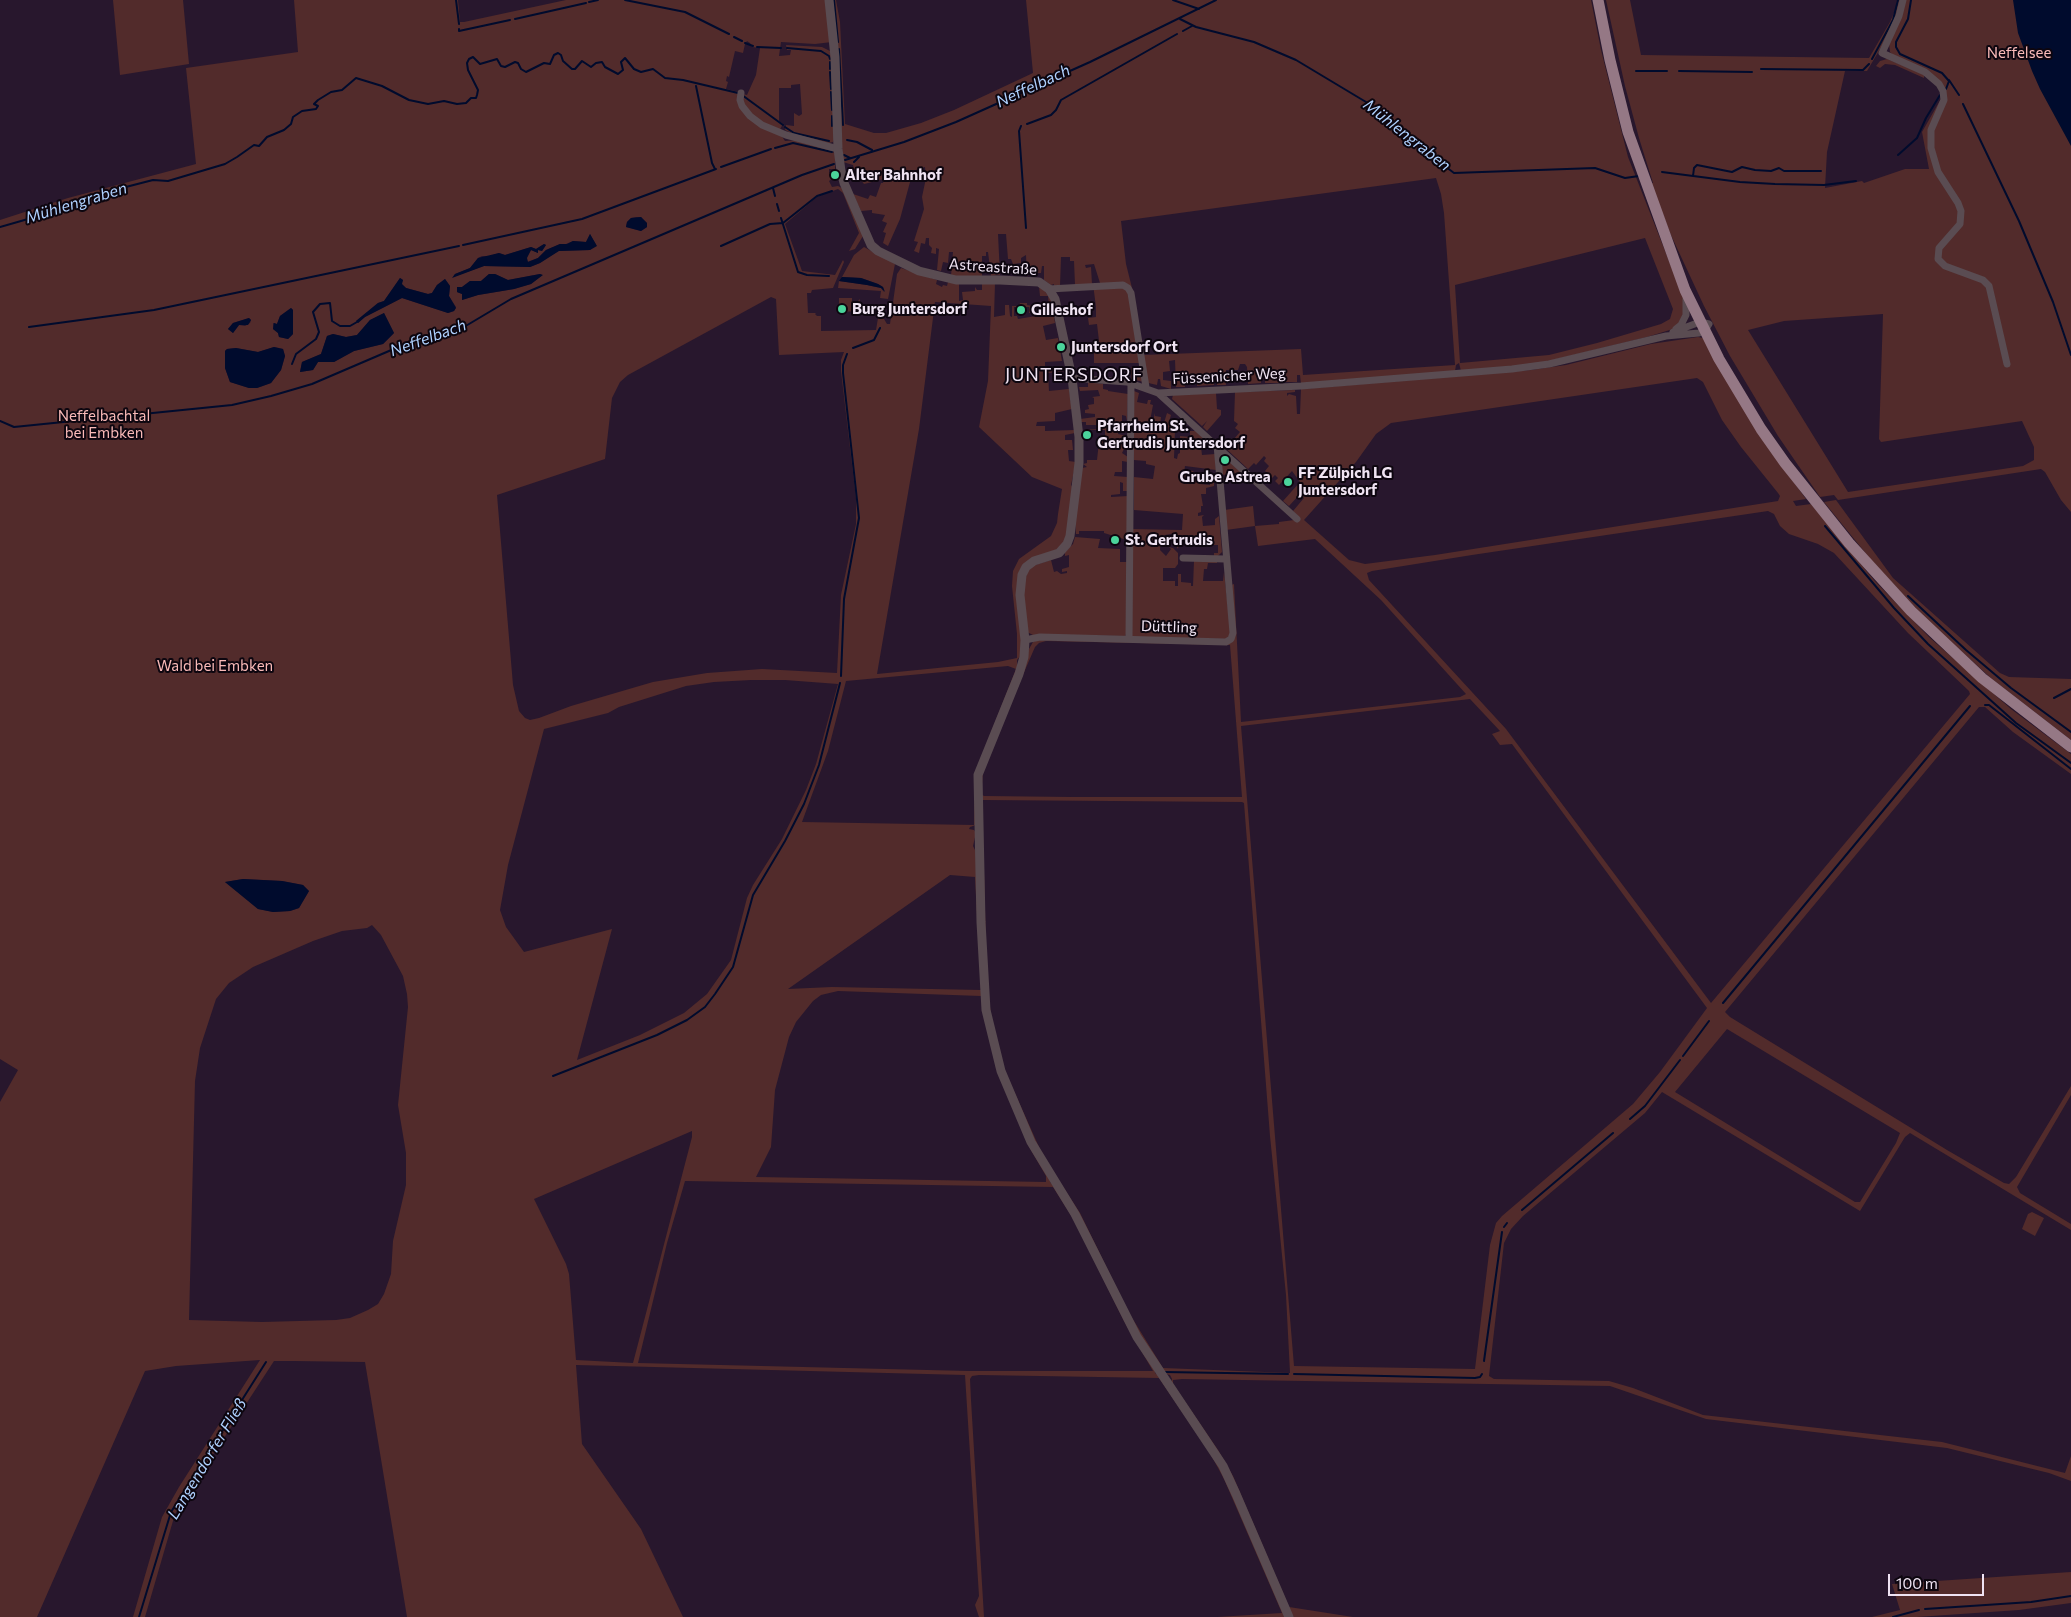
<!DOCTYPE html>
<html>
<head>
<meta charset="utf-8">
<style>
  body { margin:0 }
  #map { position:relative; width:2071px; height:1617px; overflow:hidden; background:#28172d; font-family:Commissioner,sans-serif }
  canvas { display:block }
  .scale { position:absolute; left:1888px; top:1574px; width:96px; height:22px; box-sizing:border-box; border:2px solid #efe3f2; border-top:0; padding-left:6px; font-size:15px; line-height:18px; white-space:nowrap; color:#efe3f2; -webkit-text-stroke:4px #0d060f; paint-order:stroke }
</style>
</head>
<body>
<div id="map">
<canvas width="2071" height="1617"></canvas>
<div class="scale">100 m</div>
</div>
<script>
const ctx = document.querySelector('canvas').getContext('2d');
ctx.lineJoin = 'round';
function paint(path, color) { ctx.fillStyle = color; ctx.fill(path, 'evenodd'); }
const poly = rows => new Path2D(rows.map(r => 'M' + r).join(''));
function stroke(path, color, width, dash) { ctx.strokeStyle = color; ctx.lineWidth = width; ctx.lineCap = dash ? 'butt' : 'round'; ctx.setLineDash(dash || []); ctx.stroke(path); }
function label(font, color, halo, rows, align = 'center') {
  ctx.font = font + ' Commissioner,sans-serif'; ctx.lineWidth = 4; ctx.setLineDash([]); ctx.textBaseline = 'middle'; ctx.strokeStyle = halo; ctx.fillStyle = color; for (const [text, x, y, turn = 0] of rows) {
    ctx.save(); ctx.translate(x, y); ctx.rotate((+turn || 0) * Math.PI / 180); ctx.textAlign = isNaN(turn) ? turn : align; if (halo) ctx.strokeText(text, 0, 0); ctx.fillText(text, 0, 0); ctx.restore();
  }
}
paint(poly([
  [113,0,183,0,189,64,120,75],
  [294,0,458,0,460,22,464,22,566,0,827,0,832,42,815,44,781,42,779,56,790,55,791,50,787,50,786,45,822,47,832,52,835,138,833,142,824,144,800,137,785,130,786,125,794,126,794,113,799,116,802,114,800,84,791,85,791,88,779,88,779,121,783,124,779,131,761,123,751,116,741,99,743,94,747,95,756,75,760,48,752,47,750,43,747,41,745,44,743,53,735,51,729,77,727,76,726,81,728,82,726,89,739,92,740,106,749,116,760,125,781,135,785,141,799,140,823,147,830,149,835,154,835,169,829,169,829,173,833,172,835,177,829,181,832,187,838,186,844,189,863,236,855,249,849,251,859,233,843,193,838,189,817,197,785,224,802,271,835,275,843,260,844,262,833,288,812,290,811,293,807,293,808,313,816,313,815,314,817,316,821,316,821,331,876,330,878,318,884,319,887,324,890,324,897,274,901,268,937,280,936,284,942,287,943,285,947,286,948,282,959,284,959,301,963,300,962,292,975,291,975,287,977,290,982,290,982,284,975,284,995,283,994,317,1005,315,1005,305,1009,305,1010,316,1012,317,1012,306,1019,306,1020,303,1027,303,1027,305,1033,306,1033,311,1040,312,1040,307,1049,306,1048,296,1040,296,1039,286,1045,291,1051,299,1055,323,1043,326,1046,340,1058,338,1062,361,1045,362,1045,369,1062,366,1066,371,1048,373,1049,391,1069,389,1072,409,1055,413,1055,421,1037,422,1036,426,1045,426,1045,431,1075,430,1075,433,1065,435,1065,440,1072,440,1073,450,1068,450,1069,461,1076,462,1071,485,1074,489,1068,530,1063,546,1057,550,1035,557,1025,565,1021,570,1018,583,1022,654,1017,660,1017,672,977,772,976,825,970,827,969,829,974,830,976,833,973,846,977,854,983,989,981,995,983,996,987,1021,998,1066,1031,1145,1050,1178,1050,1182,1057,1189,1072,1213,1125,1319,1155,1368,1155,1373,1161,1377,1217,1460,1237,1499,1288,1617,1217,1617,1282,1613,1224,1479,1210,1453,1159,1378,979,1375,972,1376,970,1379,971,1400,984,1617,979,1617,975,1605,979,1596,965,1375,576,1365,582,1444,641,1529,683,1617,407,1617,365,1362,293,1361,274,1361,181,1504,175,1514,145,1617,133,1617,162,1517,179,1487,260,1360,176,1366,145,1371,37,1617,0,1617,0,1102,18,1070,0,1059,0,220,68,198,196,164,186,68,298,52],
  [637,217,641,217,647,223,647,227,641,231,626,227,627,222,631,218],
  [590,234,596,245,590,250,558,251,540,263,530,267,484,266,453,277,455,274,470,268,478,258,482,256,490,256,499,253,505,255,531,247,536,249,544,244,546,245,542,251,538,250,538,253,531,250,526,258,527,262,538,258,546,250,560,244,566,244,573,241,586,242],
  [489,274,495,274,508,280,540,274,542,275,531,284,514,289,478,295,462,300,462,294,457,292,457,287,462,287,470,281,481,281],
  [400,278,403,280,401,284,406,288,428,294,432,293,437,285,445,279,450,286,449,296,456,307,454,311,448,313,402,298,365,317,358,323,356,321,378,303,384,301],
  [771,297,776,299,779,355,844,352,841,360,841,371,856,499,856,524,841,595,837,673,762,669,707,673,653,682,571,706,539,718,530,720,525,718,519,711,513,685,497,495,605,459,612,398,620,382,628,375],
  [935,302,991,306,988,381,979,427,1032,477,1062,489,1058,514,1057,523,1051,536,1019,559,1013,571,1012,586,1017,634,1017,658,998,662,877,674,919,429],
  [1014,307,1029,307,1029,313,1036,313,1036,316,1018,319,1017,316,1014,316],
  [291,308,293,310,293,334,288,339,279,337,278,333,273,329,273,323,277,324,280,316],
  [384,313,394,333,383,344,354,351,334,362,318,362,313,370,300,372,302,362,321,354,327,336,333,334,346,337,357,335,370,320],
  [249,318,251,320,250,323,245,326,239,325,233,333,228,329,233,323],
  [274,347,283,349,285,356,281,370,271,383,257,388,249,388,230,382,225,368,225,351,227,349,236,348,258,352],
  [1008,666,1016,669,975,773,974,825,802,822,828,751,846,681],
  [751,680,785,680,838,684,816,764,806,790,782,839,753,885,747,898,731,960,707,994,684,1013,640,1035,577,1060,612,929,524,952,506,927,500,910,508,865,544,729,608,713,619,707,686,686,714,682],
  [950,875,975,877,981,990,832,987,788,989],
  [243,879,282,881,303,885,309,891,299,908,290,911,273,912,258,909,225,882],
  [372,925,381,935,403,976,407,994,408,1007,398,1105,406,1153,406,1185,393,1241,391,1274,384,1294,378,1304,368,1310,350,1318,336,1320,262,1322,189,1320,195,1081,200,1048,216,999,229,983,253,967,313,941,342,931,367,928],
  [838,991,981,996,996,1068,1028,1145,1046,1176,1046,1182,756,1177,771,1147,775,1090,789,1037,796,1022,813,1001,821,995],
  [692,1131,692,1137,633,1363,576,1360,569,1274,566,1264,534,1199],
  [685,1181,1053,1187,1074,1220,1124,1321,1153,1371,969,1371,638,1363,667,1243],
  [831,0,836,0,840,22,845,124,874,133,886,133,921,123,954,110,1033,73,1026,0,1591,0,1601,50,1628,157,1684,299,1684,311,1681,321,1673,329,1647,337,1537,364,1461,371,1459,363,1456,365,1455,371,1301,384,1300,375,1297,375,1297,382,1283,382,1283,376,1279,376,1279,383,1265,383,1265,377,1261,377,1261,383,1248,384,1247,367,1245,364,1240,364,1238,370,1226,370,1226,375,1229,376,1230,378,1225,378,1226,385,1217,385,1216,375,1214,375,1214,385,1197,386,1197,376,1194,376,1194,380,1184,381,1185,387,1176,387,1175,360,1169,361,1170,371,1163,372,1163,380,1171,381,1171,389,1161,386,1160,379,1158,379,1157,385,1131,379,1131,367,1135,367,1135,373,1140,373,1139,363,1094,363,1094,352,1105,351,1105,349,1096,348,1095,342,1099,341,1097,324,1089,325,1088,318,1096,317,1096,307,1093,284,1100,283,1094,264,1085,265,1086,268,1091,267,1092,284,1075,285,1074,261,1070,261,1070,257,1061,257,1060,286,1054,286,1054,284,1051,285,1044,280,1044,266,1042,266,1041,273,1029,273,1027,277,1026,255,1021,258,1021,265,1020,263,1013,264,1011,259,1008,259,1006,234,998,234,1000,275,991,276,988,252,986,252,986,256,982,256,982,277,951,276,953,252,949,252,948,263,943,262,941,271,937,270,939,249,936,248,936,254,931,253,932,248,929,245,929,238,926,238,925,244,921,243,919,253,914,251,918,242,914,241,924,209,922,197,926,178,925,167,913,171,900,219,888,246,883,243,886,233,883,232,887,223,882,221,885,215,872,213,872,210,861,211,853,194,868,199,870,195,876,197,881,183,883,183,884,179,864,184,856,174,860,172,859,168,854,169,853,165,843,162],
  [1436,178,1441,194,1444,213,1455,365,1303,375,1301,349,1143,355,1132,288,1126,264,1121,221],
  [1645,238,1673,309,1670,319,1661,324,1597,343,1549,355,1460,363,1455,285],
  [1606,0,1630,0,1641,55,1869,58,1890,22,1896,8,1897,0,1901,0,1889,34,1867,71,1845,71,1827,152,1825,188,1862,181,1864,183,1905,169,1929,169,1922,132,1942,97,1941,90,1928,70,1894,57,1890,52,1889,43,1904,0,2071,0,2071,512,2061,500,2045,472,2041,469,1838,500,1834,495,1820,497,1778,436,1730,356,1704,306,1670,233,1651,183,1653,183,1639,138,1625,86],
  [1883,314,1879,439,1881,442,2022,421,2034,447,2034,460,2023,466,1848,492,1748,330,1784,321],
  [1887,59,1924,74,1924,78,1895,65,1885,64,1880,68,1876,66,1880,61],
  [864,247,895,264,888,299,880,298,881,291,838,288,839,281,867,285,881,288,884,292,883,287,878,284,861,278,842,277,854,255],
  [839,298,852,298,852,301,858,301,860,299,859,311,841,312,839,309],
  [1698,337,1703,338,1785,470,1806,499,1793,501,1796,506,1811,504,1874,580,1929,637,2011,709,2071,754,2071,774,2013,732,1985,707,1979,707,1725,1012,1730,1017,1947,1150,2004,1183,2009,1184,2016,1177,2071,1086,2071,1095,2017,1187,2020,1193,2071,1224,2071,1230,1910,1133,1905,1137,1860,1211,1662,1092,1645,1113,1523,1216,1511,1229,1504,1243,1489,1376,1494,1379,1609,1381,1633,1388,1703,1415,1942,1442,2065,1473,2071,1456,2071,1481,2049,1473,1947,1448,1706,1419,1610,1386,1182,1379,1173,1380,1173,1384,1218,1450,1233,1476,1289,1607,1353,1617,1291,1617,1248,1516,1171,1383,1172,1379,1170,1375,1166,1374,1148,1350,1041,1157,1004,1072,987,1003,979,781,1026,654,1033,642,1037,640,1231,642,1231,585,1234,584,1241,722,1460,697,1466,694,1381,600,1315,539,1258,546,1255,526,1226,530,1224,510,1253,506,1255,526,1279,524,1279,522,1294,520,1299,517,1293,511,1304,498,1300,494,1289,506,1283,501,1300,482,1292,471,1279,485,1275,481,1278,478,1275,475,1272,478,1265,471,1269,466,1264,461,1266,458,1264,456,1256,465,1254,463,1248,469,1220,443,1221,442,1227,447,1240,432,1235,428,1238,424,1234,421,1235,392,1295,390,1295,392,1287,393,1287,396,1289,394,1296,396,1297,414,1300,414,1301,389,1531,370,1566,365,1651,344],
  [1697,378,1703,382,1722,420,1741,447,1778,493,1780,496,1778,501,1435,555,1365,564,1349,560,1304,520,1356,462,1376,434,1391,423],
  [1768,511,1774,514,1780,526,1789,534,1818,544,1834,553,1908,633,1969,691,1970,694,1711,1003,1506,729,1369,580,1367,573,1372,571,1472,555],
  [1046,641,1230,645,1242,797,1072,797,984,796,981,794,983,772,1022,677,1035,647,1039,643],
  [1470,699,1500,731,1492,734,1500,745,1512,744,1707,1008,1660,1072,1633,1104,1502,1216,1496,1223,1490,1245,1475,1369,1294,1366,1241,726],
  [982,800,1242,802,1244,803,1270,1136,1286,1295,1290,1373,1163,1368,1129,1313,1080,1213,1043,1156,1005,1071,992,1023,987,982],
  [1727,1029,1900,1133,1896,1143,1860,1202,1855,1202,1675,1092],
  [1088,382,1103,384,1103,389,1108,390,1108,391,1128,394,1127,421,1126,416,1122,415,1122,422,1117,422,1117,427,1123,428,1123,431,1118,431,1118,434,1128,436,1128,442,1124,441,1128,443,1128,451,1124,449,1122,453,1128,457,1128,462,1122,461,1122,472,1115,472,1114,476,1128,477,1127,491,1123,491,1123,483,1120,482,1120,494,1111,495,1111,497,1128,496,1127,540,1104,533,1104,531,1079,531,1079,534,1076,534,1075,521,1082,468,1087,467,1083,464,1087,463,1087,460,1097,460,1099,442,1105,440,1105,430,1082,430,1101,429,1096,425,1086,425,1086,422,1081,422,1080,419,1095,417,1095,414,1085,413,1085,410,1089,409,1088,405,1094,404,1094,398,1092,397,1100,396,1098,390,1080,391,1079,387,1088,387],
  [1134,391,1139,393,1137,402,1147,404,1148,400,1151,400,1150,404,1153,405,1150,421,1153,421,1155,413,1155,416,1161,417,1160,425,1163,426,1167,413,1171,415,1169,422,1173,424,1171,429,1175,430,1174,458,1177,459,1178,454,1180,453,1180,436,1190,437,1190,431,1196,431,1213,448,1210,448,1210,445,1201,447,1202,455,1215,454,1216,470,1185,466,1184,473,1187,474,1187,470,1193,471,1197,476,1201,477,1200,484,1210,485,1210,480,1214,481,1214,486,1206,488,1206,494,1201,494,1203,506,1201,506,1201,512,1198,513,1198,516,1204,515,1202,517,1203,526,1215,525,1215,519,1219,516,1222,552,1218,556,1214,556,1214,553,1218,553,1218,545,1209,545,1209,541,1206,539,1204,539,1203,543,1191,545,1188,538,1180,538,1178,549,1176,546,1176,533,1165,535,1161,539,1160,550,1166,556,1171,549,1169,547,1173,548,1178,553,1178,564,1175,568,1163,568,1163,581,1175,581,1175,586,1178,586,1178,574,1181,574,1181,582,1191,583,1191,586,1193,586,1194,561,1217,561,1217,563,1208,563,1207,569,1204,569,1203,581,1223,581,1224,572,1231,634,1227,639,1135,638,1131,636,1131,529,1182,530,1183,514,1134,510,1134,477,1153,479,1155,466,1146,464,1146,461,1134,460],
  [1216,393,1217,409,1221,410,1221,415,1207,431,1203,427,1207,421,1202,426,1172,399,1173,395],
  [1222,458,1225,458,1242,473,1222,475,1220,461],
  [1836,500,1893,578,2000,673,2009,677,2071,679,2071,740,1992,679,1926,619,1872,561,1824,502],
  [1075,537,1100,539,1098,548,1120,549,1120,562,1128,562,1126,634,1125,636,1033,635,1027,632,1023,586,1029,567,1051,560,1054,572,1057,571,1061,574,1067,573,1067,571,1062,572,1062,569,1069,567,1069,555,1065,556,1065,552,1073,544],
  [2032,1212,2044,1218,2035,1236,2022,1229,2028,1214],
  [2071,1572,2071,1603,2019,1610,1917,1617,1872,1617,1900,1610,1892,1584]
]), '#522b2b');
paint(poly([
  [2013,0,2071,0,2071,146,2040,89,2032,71,2018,33],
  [641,217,647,223,647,227,641,231,626,227,627,222,631,218],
  [590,234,597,246,590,250,559,251,540,263,530,267,484,266,452,278,455,274,470,268,478,258,499,253,505,255,531,247,536,249,544,244,546,245,542,251,538,250,538,253,531,250,527,258,528,262,538,258,546,250,560,244,567,244,573,241,586,242],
  [489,274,495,274,508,280,540,274,543,275,531,284,514,289,478,295,462,300,462,294,457,292,457,287,462,287,470,281,481,281],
  [842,277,861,278,878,284,883,287,885,292,881,288,867,285,839,281],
  [400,278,403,280,402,284,406,288,428,294,432,293,437,285,445,279,450,286,449,296,456,308,454,311,448,313,402,298,365,317,358,323,356,321,378,303,384,301],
  [291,308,293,310,293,334,288,339,279,337,278,333,273,329,274,323,277,324,280,316],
  [384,313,394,333,383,344,354,351,334,362,318,362,313,370,300,372,302,362,321,354,327,336,333,334,346,337,357,335,370,320],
  [249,318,251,320,248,325,239,325,233,333,228,329,233,323],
  [274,347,283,349,285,356,281,370,271,383,257,388,249,388,230,382,225,368,225,351,227,349,236,348,258,352],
  [243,879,282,881,303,885,309,891,299,908,290,911,273,912,258,909,225,882]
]), '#000b2d');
stroke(poly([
  [456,0,459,24],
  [625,0,685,12,729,34],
  [834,0,838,42],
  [1173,0,1199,9],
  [1911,0,1908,19,1896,42,1896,47,1900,54,1942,73,1949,81,1946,89],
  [589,2,598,0],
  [515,19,586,3],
  [1180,19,1196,27,1254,42,1296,60,1371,105,1379,116,1454,173,1595,168,1625,178,1639,176],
  [459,29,459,31,510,20],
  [1183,31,1192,26],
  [734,37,742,41],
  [745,43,753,46],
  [757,47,781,48],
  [787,48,821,51,829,56,830,59],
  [839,49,843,125],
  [1872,59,1893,20,1898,0],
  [830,62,830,69],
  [1761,69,1863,70,1869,64],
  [1636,71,1667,71],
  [1679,71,1752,72],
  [830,72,831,89],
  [1949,80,1959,95],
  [696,86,712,163,715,169],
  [831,92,832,110],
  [742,95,783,125],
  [1963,104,2019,221,2053,302,2071,355],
  [832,116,832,126],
  [1027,124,1051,115,1056,110,1061,100,1177,34],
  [1021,126,1019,131,1026,228],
  [785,127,794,133,829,141],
  [847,140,857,142,872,150],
  [775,148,793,143,832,152],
  [844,155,850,158],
  [1898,155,1917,138,1926,118,1940,95],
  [845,160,904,142,956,122,1090,62,1216,0],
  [854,162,859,157],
  [721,167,771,149],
  [1662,172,1740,182,1775,184,1824,185,1856,181],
  [1693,176,1694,168,1697,165,1732,172,1742,167,1755,170,1771,171,1779,168,1784,171,1821,171],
  [773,188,775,196],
  [777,204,779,211],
  [781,218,798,272,807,275,829,276],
  [0,227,28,219,83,198,153,180,168,181,225,164,237,157,254,145,259,146,267,137,284,130,291,124,293,117,302,111,316,109,318,106,314,104,318,100,331,92,342,90,356,78,382,86,409,100,428,104,444,101,457,104,466,103,471,98,476,98,477,95,478,90,468,70,467,63,469,59,473,57,480,64,497,59,501,66,505,67,515,62,518,63,521,69,526,72,544,63,550,64,554,55,558,53,561,55,563,61,572,69,575,69,582,61,591,67,596,63,602,62,605,67,618,74,623,70,621,62,625,58,634,69,641,72,653,69,665,78,683,80,738,93],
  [463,245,582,219,716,169],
  [721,246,770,224,783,223,817,196,832,191],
  [29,327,154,310,459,246],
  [853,348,874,340,880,328],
  [292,364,296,354,316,339,319,332,313,312,320,304,330,303,332,321,340,326,350,326,357,322],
  [0,421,14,427,232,405,271,396,312,384,410,342,464,327,511,299,802,175,834,164],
  [1825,526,1894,608,1928,644,2016,723,2071,763],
  [1908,596,1966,650,2011,688,2071,732],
  [841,676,844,599,859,518,843,373,843,365,847,354],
  [2054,698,2071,689],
  [1985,705,1989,705,2071,769],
  [1723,1003,1970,706],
  [1683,1056,1709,1021],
  [553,1076,657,1035,687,1020,705,1007,715,994,733,967,753,895,785,841,804,804,819,765,840,683],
  [1630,1119,1645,1106,1680,1060],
  [1522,1210,1613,1133],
  [1504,1227,1507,1223],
  [1484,1361,1502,1232],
  [1164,1372,1288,1374],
  [1294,1374,1475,1378,1480,1377,1482,1374],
  [1925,1609,2031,1602,2071,1596],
  [139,1617,171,1512,266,1362],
  [1893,1617,1919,1610]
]), '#000b2d', 2);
stroke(poly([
  [1903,0,1899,16,1882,53,1925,72,1939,84,1943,91,1944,100,1931,130,1931,148,1938,172,1958,203,1961,211,1960,224,1939,248,1938,259,1945,266,1983,280,1989,286,2007,364],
  [741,93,740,100,742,106,750,116,762,125,786,135,838,149],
  [1049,289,1123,285,1128,288,1131,293,1146,387],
  [1676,329,1681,325,1686,315,1686,299],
  [1072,378,1127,382,1158,393,1297,519],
  [1158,393,1301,386,1512,369,1549,364,1666,336,1699,333,1706,329,1709,324,1700,322,1673,332],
  [1183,558,1225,559],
  [1129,639,1131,383],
  [1025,640,1040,637,1226,642,1231,639,1233,633,1217,445]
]), '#5a4c52', 7);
stroke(poly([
  [829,0,835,57,838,149,841,171,844,183,871,245,878,251,919,271,956,280,1000,280,1039,282,1049,289,1055,299,1072,378,1079,437,1079,463,1070,536,1067,544,1059,553,1034,561,1026,567,1022,575,1020,595,1025,640,1024,657,1019,674,978,775,981,922,986,1010,1001,1071,1031,1142,1075,1214,1137,1337,1223,1466,1236,1494,1289,1617]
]), '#5a4c52', 9);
stroke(poly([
  [1598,0,1610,60,1628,132,1685,290,1719,359,1761,429,1785,463,1849,543,1911,611,1982,678,2071,747]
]), '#957885', 11);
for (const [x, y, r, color] of [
  [835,175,5,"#4bd49b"],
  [842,309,5,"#4bd49b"],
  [1021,310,5,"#4bd49b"],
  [1061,347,5,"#4bd49b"],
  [1087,435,5,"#4bd49b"],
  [1225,460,5,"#4bd49b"],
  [1288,482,5,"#4bd49b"],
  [1115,540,5,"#4bd49b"]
]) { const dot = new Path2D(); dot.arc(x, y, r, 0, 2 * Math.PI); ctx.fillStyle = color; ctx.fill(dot); stroke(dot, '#0d060f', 2); }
label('15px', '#fabab8', '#0d060f', [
  ["Neffelsee",2019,53],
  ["Neffelbachtal",104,416],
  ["bei Embken",104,433],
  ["Wald bei Embken",215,666]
]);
label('bold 15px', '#efe3f2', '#0d060f', [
  ["Alter Bahnhof",845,175],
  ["Burg Juntersdorf",852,309],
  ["Gilleshof",1031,310],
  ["Juntersdorf Ort",1071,347],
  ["Pfarrheim St.",1097,426],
  ["Gertrudis Juntersdorf",1097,443],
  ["FF Zülpich LG",1298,473],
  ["Juntersdorf",1298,490],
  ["Grube Astrea",1225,477,"center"],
  ["St. Gertrudis",1125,540]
], 'left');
label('15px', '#efe3f2', '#0d060f', [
  ["Astreastraße",993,267,4],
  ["Füssenicher Weg",1229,376,-3],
  ["Düttling",1169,627,2]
]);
label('italic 16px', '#afd1ff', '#0d060f', [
  ["Neffelbach",1033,86,-25],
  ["Mühlengraben",1407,135,38],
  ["Mühlengraben",76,203,-17],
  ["Neffelbach",428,338,-20],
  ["Langendorfer Fließ",207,1459,-59]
]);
ctx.letterSpacing = '1px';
label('18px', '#efe3f2', '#0d060f', [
  ["JUNTERSDORF",1074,375]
]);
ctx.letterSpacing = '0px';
</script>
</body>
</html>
